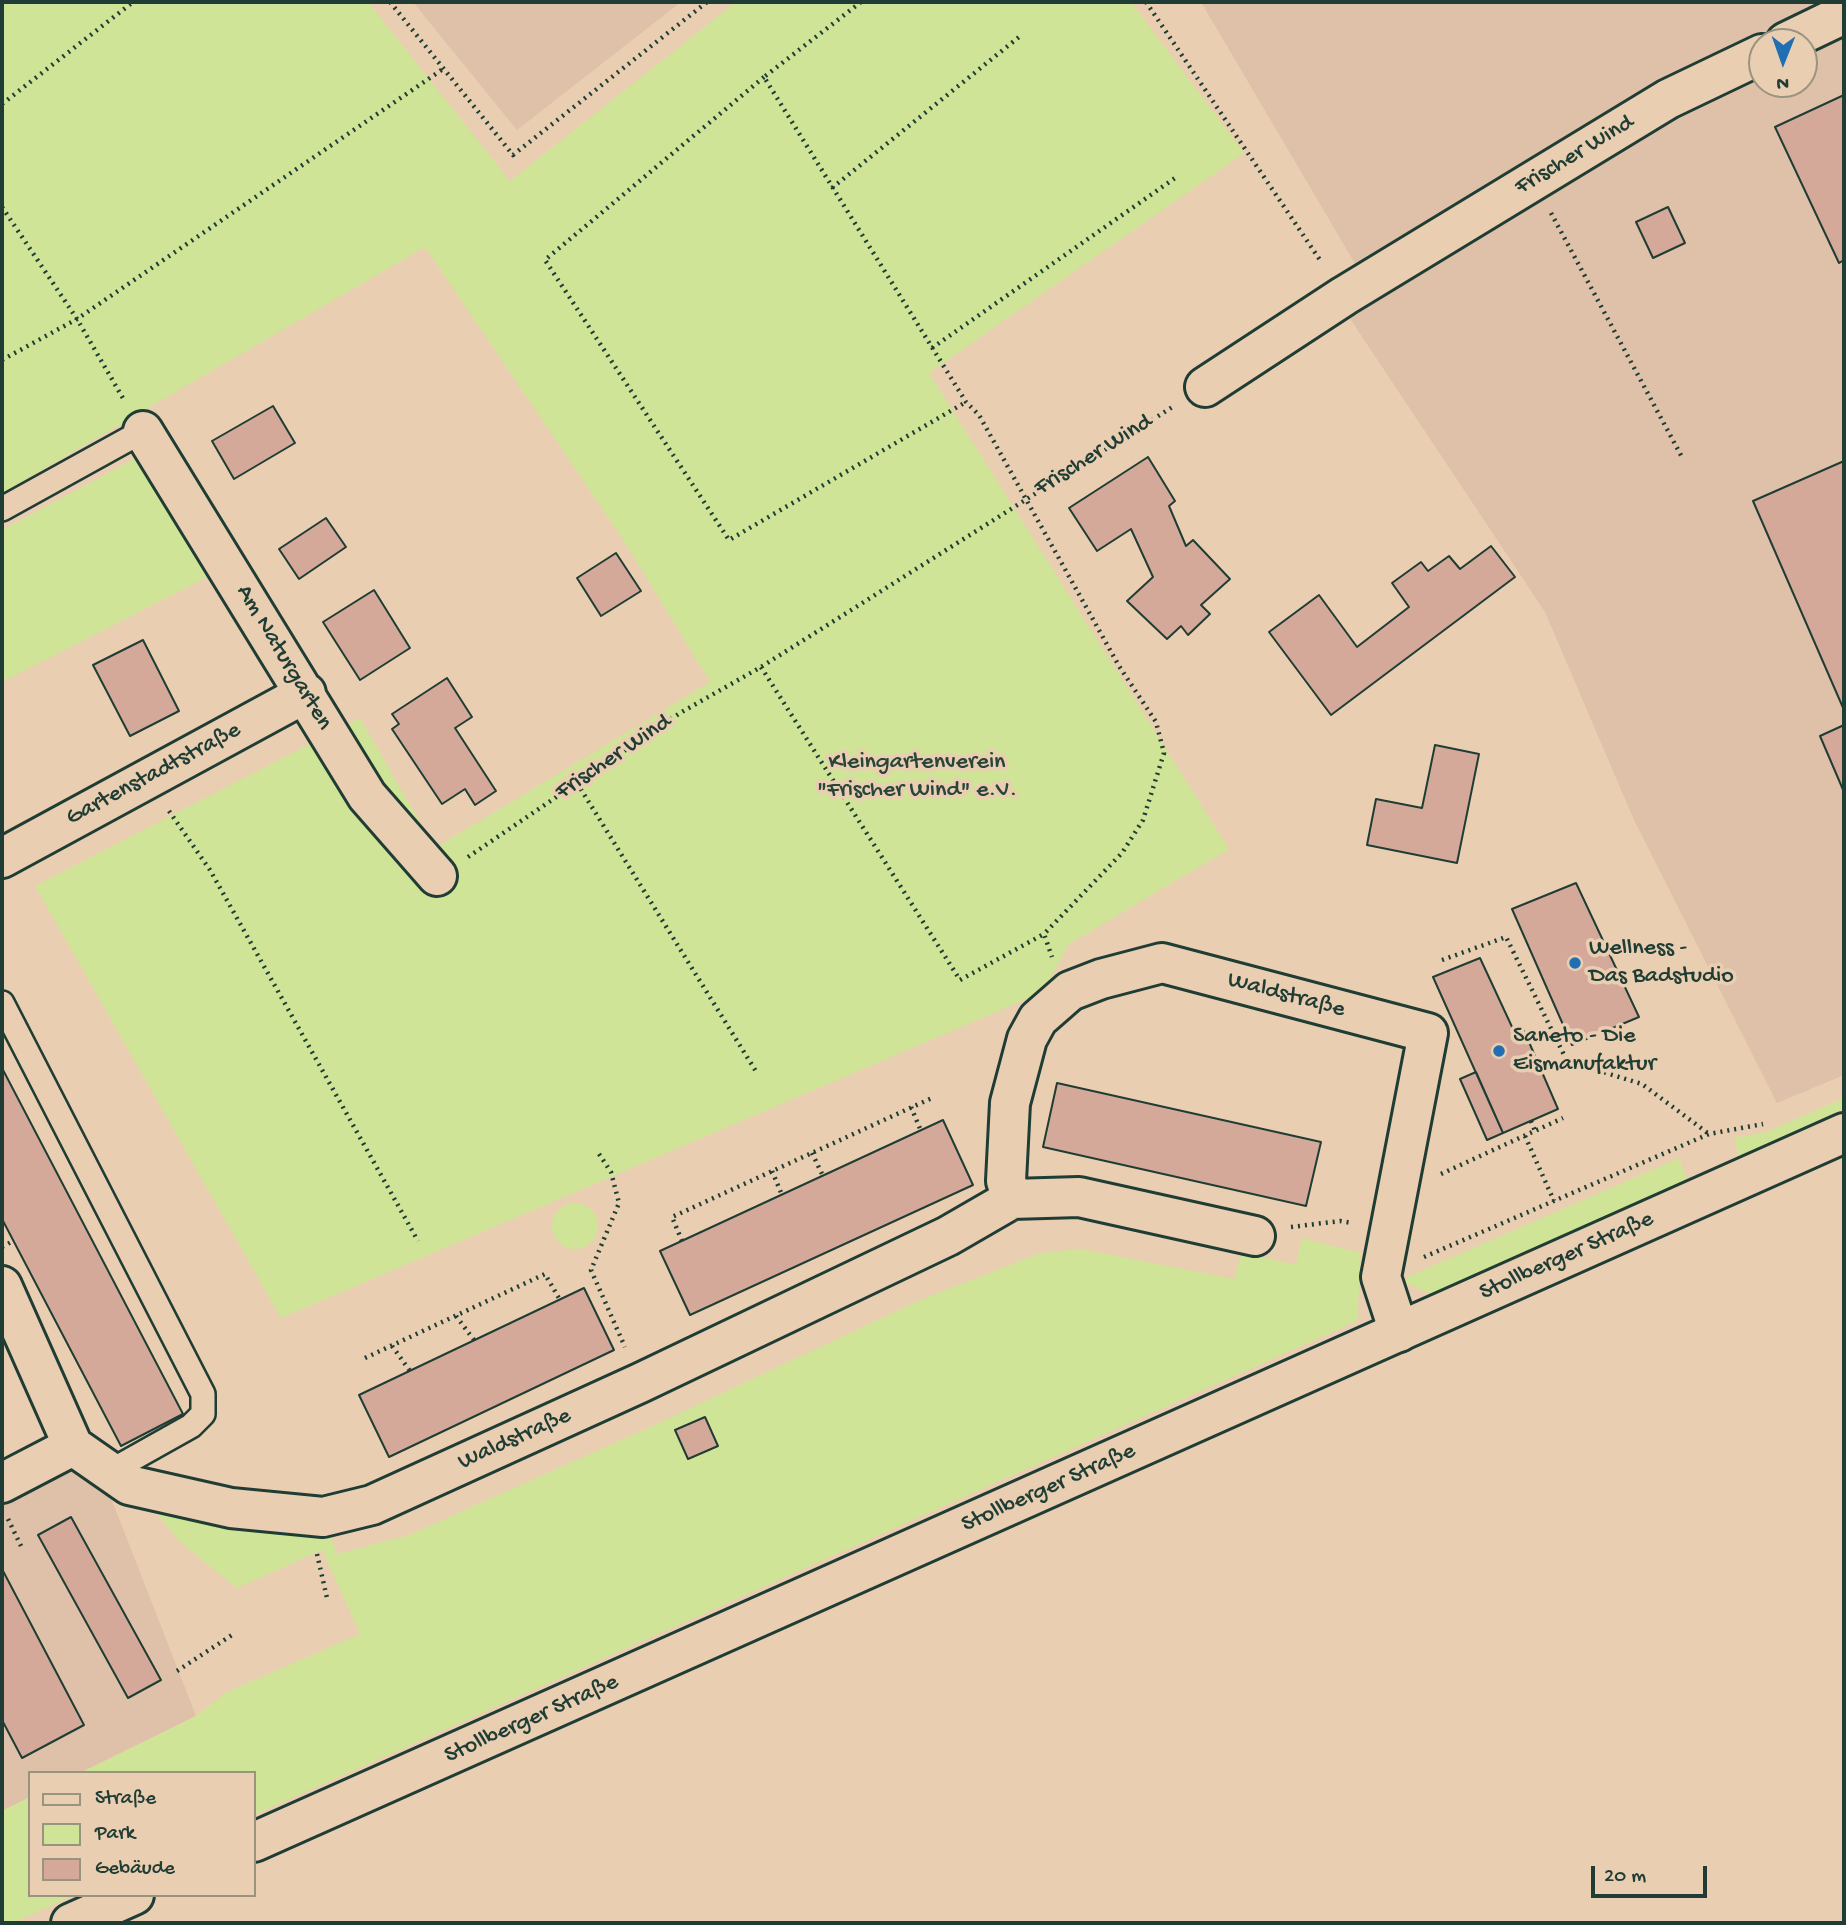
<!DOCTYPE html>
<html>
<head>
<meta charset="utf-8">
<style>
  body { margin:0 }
  #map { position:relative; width:1846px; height:1925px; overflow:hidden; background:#eaceb1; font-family:"Gochi Hand",sans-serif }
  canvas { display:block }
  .frame { position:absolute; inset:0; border:4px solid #1f3d34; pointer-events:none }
  .legend { position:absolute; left:28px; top:1771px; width:228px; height:126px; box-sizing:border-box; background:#eaceb1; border:2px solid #99947f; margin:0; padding:9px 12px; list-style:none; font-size:21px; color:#1f3d34 }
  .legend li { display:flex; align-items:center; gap:14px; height:35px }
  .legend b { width:35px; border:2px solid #99947f }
  .north { position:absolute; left:1748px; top:28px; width:70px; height:70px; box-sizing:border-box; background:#eaceb1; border:2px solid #99947f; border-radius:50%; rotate:181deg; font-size:19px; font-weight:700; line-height:28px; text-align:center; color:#1f3d34 }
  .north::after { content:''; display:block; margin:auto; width:24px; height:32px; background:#1f6fb2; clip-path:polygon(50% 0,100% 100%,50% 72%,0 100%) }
  .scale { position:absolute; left:1591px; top:1866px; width:116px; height:32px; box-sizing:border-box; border:4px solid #1f3d34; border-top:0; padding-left:9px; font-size:21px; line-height:24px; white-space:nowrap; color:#1f3d34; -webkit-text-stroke:5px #eaceb1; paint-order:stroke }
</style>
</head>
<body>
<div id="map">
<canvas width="1846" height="1925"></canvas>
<div class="frame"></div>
<ul class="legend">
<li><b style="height:9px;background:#eaceb1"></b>Straße</li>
<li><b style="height:19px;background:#d0e498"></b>Park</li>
<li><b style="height:19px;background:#d4a999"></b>Gebäude</li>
</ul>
<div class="north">N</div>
<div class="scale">20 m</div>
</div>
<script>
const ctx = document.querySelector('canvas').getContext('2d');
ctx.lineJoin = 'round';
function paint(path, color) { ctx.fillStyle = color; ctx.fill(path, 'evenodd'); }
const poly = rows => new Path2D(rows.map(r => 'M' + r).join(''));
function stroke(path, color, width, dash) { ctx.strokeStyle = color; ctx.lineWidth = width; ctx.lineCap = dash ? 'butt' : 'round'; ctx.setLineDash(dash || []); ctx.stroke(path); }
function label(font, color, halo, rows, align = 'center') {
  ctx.font = font + ' "Gochi Hand",sans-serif'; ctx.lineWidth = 7; ctx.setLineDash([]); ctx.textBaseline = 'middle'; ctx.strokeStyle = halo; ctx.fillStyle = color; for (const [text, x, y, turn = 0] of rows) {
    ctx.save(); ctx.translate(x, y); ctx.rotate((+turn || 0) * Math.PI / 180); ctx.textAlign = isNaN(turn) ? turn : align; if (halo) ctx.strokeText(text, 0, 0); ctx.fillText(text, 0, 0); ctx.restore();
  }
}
paint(poly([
  [413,2,681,2,517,130],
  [1201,2,1844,2,1844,1075,1777,1103,1634,820,1545,612,1341,305,1357,267],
  [1762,42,1804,42,1804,84,1762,84],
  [70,1468,111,1498,196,1716,80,1773,30,1773,30,1797,2,1811,2,1502]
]), '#dfc0a8');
paint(poly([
  [2,2,368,2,510,181,736,2,1131,2,1244,153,929,373,1229,849,1069,944,1043,992,281,1318,35,886,360,718,435,848,710,682,624,541,425,247,2,493],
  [136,458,209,576,2,682,2,530],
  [1844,1098,1844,1109,1739,1156,1734,1138,1766,1132],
  [1679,1158,1688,1182,1431,1294,1406,1283,1407,1277],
  '552 1226a23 23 0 1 1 46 0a23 23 0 1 1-46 0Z',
  [1302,1238,1361,1253,1357,1321,254,1815,254,1773,80,1773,196,1716,227,1692,360,1634,322,1550,237,1588,180,1542,150,1505,329,1530,337,1554,409,1535,650,1427,918,1301,1040,1253,1081,1249,1234,1279,1242,1252,1296,1265],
  [30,1797,30,1895,74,1895,13,1923,2,1923,2,1811]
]), '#d0e498');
const building = poly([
  [1844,95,1844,260,1839,263,1775,127,1844,95],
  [1668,207,1685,243,1653,258,1636,222,1668,207],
  [273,406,295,443,234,479,212,441,273,406],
  [1148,457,1175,501,1169,506,1186,546,1193,540,1230,579,1201,605,1210,614,1188,635,1181,626,1167,639,1127,601,1153,577,1131,529,1097,551,1069,508,1148,457],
  [1844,461,1844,710,1753,501,1844,461],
  [326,518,346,547,299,579,279,549,326,518],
  [1491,546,1515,577,1331,715,1269,632,1319,595,1357,647,1409,607,1392,583,1421,562,1428,571,1449,556,1460,569,1491,546],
  [616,553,641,591,601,616,577,578,616,553],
  [374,590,410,648,360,680,323,622,374,590],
  [143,640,179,711,130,736,93,665,143,640],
  [447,678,472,717,455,728,496,791,475,805,465,789,442,804,392,729,399,724,392,714,447,678],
  [1844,725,1844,792,1820,736,1844,725],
  [1435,745,1479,754,1457,863,1367,845,1376,799,1422,808,1435,745],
  [1576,883,1639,1017,1572,1045,1512,909,1576,883],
  [1480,958,1513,1029,1522,1026,1558,1109,1503,1133,1433,977,1480,958],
  [2,1068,183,1414,121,1446,2,1219,2,1068],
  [1476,1072,1503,1133,1487,1140,1460,1079,1476,1072],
  [1057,1083,1321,1142,1306,1206,1043,1147,1057,1083],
  [943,1120,973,1185,690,1315,660,1251,943,1120],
  [584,1288,614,1350,389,1457,359,1395,584,1288],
  [705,1417,718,1446,688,1459,675,1430,705,1417],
  [71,1517,161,1680,128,1698,38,1535,71,1517],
  [2,1569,84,1725,22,1758,2,1720,2,1569]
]);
paint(building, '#d4a999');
stroke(building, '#1f3d34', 2);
const lane = poly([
  [2,509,143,431],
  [2,1003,203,1394,203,1414,191,1426,109,1472]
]);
const street = poly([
  [1786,42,1844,14],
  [1205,387,1344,296,1668,99,1762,54],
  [143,431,367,796,437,876],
  [2,858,306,693],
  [1012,1199,1006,1181,1010,1103,1027,1039,1038,1019,1070,991,1101,979,1162,963,1428,1033,1381,1277,1399,1332],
  [2,1286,73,1446],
  [2,1483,73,1446,129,1485,231,1508,323,1517,372,1505,640,1383,948,1236,1012,1199,1079,1197,1255,1236]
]);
const secondary = poly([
  [254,1842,1844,1133],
  [71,1923,134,1895]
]);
stroke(lane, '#1f3d34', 28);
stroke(street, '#1f3d34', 44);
stroke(secondary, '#1f3d34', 44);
stroke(poly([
  [390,2,513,155,707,2],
  [861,2,764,77,966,402,979,415,1119,666,1156,722,1164,753,1143,820,1122,853,1044,934,1052,957],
  [1146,2,1322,263],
  [764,77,545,260,729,540,966,402],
  [2,104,133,2],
  [832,188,1019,37],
  [2,207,77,319,124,400],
  [1551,213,1683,459],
  [932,348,1175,178],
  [2,360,77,319,443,69],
  [761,667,960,980,1044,934],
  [577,783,757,1073],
  [169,811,210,870,418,1241],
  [468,857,680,713,761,667,1174,406],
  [1442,960,1506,937,1567,1061,1642,1084,1709,1134],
  [911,1107,921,1131],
  [1531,1121,1535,1131],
  [1525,1136,1554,1201],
  [812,1153,823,1176],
  [599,1154,611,1172,619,1203,591,1270,625,1347],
  [772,1171,782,1195],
  [1441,1174,1563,1118],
  [1291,1227,1340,1221,1352,1223],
  [682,1241,672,1217,932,1098],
  [2,1247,13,1241],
  [1424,1257,1709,1134,1763,1124],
  [456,1316,474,1340],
  [392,1346,410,1371],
  [365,1358,545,1274,560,1300],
  [8,1519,22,1548],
  [317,1554,327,1598],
  [177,1671,232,1635]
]), '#1f3d34', 4.5, [2, 5]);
stroke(lane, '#eaceb1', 23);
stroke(street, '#eaceb1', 38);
stroke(secondary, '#eaceb1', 38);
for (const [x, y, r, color] of [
  [1575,963,7,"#1f6fb2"],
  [1499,1051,7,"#1f6fb2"]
]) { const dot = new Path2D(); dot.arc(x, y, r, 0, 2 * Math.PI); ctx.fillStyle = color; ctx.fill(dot); stroke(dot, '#eaceb1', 2.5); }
label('24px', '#1f3d34', '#eaceb1', [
  ["Frischer Wind",1575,156,-31],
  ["Frischer Wind",1094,456,-32],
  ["Am Naturgarten",283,658,59],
  ["Frischer Wind",614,758,-34],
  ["Gartenstadtstraße",154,775,-28],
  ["Waldstraße",1286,996,15],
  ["Stollberger Straße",1567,1257,-24],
  ["Waldstraße",515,1440,-24],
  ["Stollberger Straße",1049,1489,-24],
  ["Stollberger Straße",532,1720,-24]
]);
label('24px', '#284539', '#eaceb1', [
  ["Kleingartenverein",917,763],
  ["\"Frischer Wind\" e.V.",917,791]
]);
label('24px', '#1f3d34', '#eaceb1', [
  ["Wellness -",1589,949],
  ["Das Badstudio",1589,977],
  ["Saneto - Die",1513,1037],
  ["Eismanufaktur",1513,1065]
], 'left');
</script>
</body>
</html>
